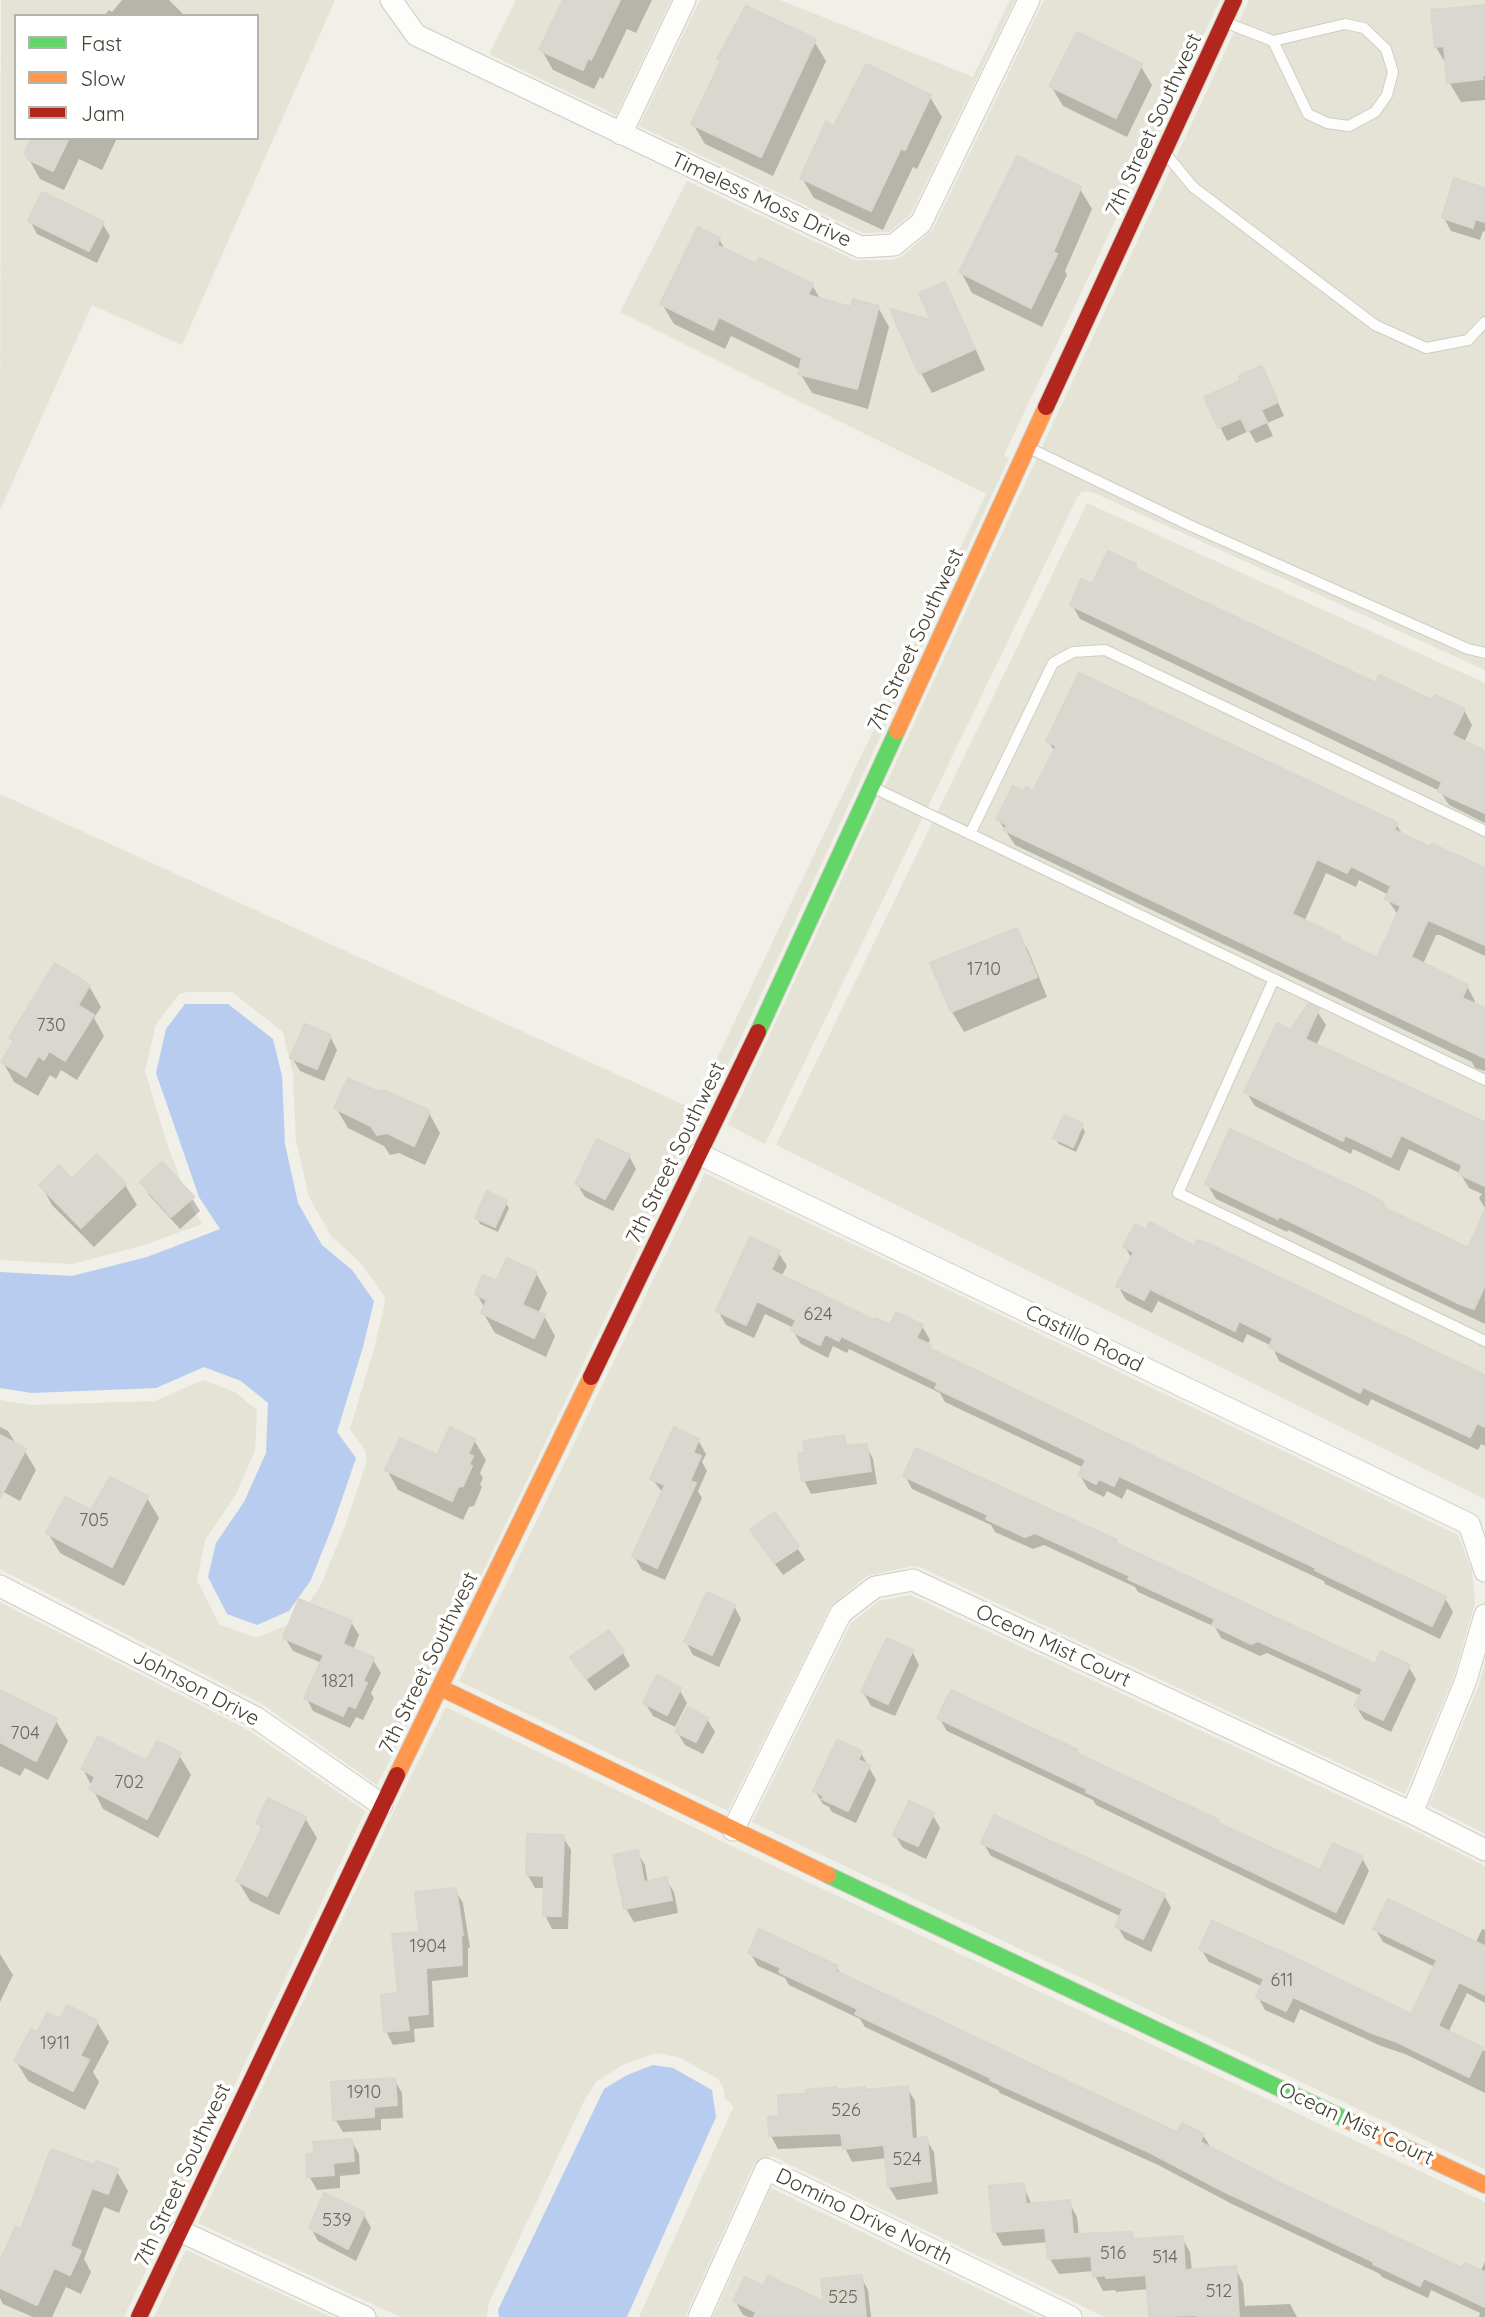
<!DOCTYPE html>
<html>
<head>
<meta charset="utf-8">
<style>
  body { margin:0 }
  #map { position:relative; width:1485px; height:2317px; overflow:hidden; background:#f0efe8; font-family:Quicksand,sans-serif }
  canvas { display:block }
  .legend { position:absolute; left:14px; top:14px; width:245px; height:126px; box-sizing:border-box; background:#fff; border:2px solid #b5b3ae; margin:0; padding:9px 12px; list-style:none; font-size:21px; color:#454234 }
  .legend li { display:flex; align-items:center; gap:14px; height:35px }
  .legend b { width:35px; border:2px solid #b5b3ae }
</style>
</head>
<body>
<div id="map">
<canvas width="1485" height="2317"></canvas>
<ul class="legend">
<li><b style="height:9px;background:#63d668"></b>Fast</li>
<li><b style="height:9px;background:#ff974d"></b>Slow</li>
<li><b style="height:9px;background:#b3261e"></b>Jam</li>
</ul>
</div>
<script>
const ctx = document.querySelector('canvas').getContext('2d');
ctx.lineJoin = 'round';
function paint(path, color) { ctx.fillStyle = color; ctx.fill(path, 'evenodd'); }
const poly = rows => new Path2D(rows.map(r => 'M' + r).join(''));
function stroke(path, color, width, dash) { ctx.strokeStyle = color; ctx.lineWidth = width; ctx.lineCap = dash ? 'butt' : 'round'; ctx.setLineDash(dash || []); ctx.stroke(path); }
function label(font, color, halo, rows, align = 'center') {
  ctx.font = font + ' Quicksand,sans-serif'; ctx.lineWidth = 7; ctx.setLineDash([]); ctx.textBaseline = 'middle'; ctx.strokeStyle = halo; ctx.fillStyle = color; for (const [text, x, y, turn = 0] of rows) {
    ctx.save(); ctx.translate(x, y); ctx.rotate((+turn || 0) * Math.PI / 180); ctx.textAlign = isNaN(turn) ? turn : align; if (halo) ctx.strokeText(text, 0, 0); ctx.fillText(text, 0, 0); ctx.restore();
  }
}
paint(poly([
  [1,0,335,0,182,345,92,305,0,510],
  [16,16,257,16,257,138,16,138],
  [516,0,671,0,616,115,489,54],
  [700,0,780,0,973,77,1010,0,1015,0,911,214,890,232,863,233,639,126],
  [1044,0,1220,0,1004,455,1009,458,746,1027,429,1683,377,1785,262,1704,0,1569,0,1400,31,1405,155,1401,203,1380,235,1392,257,1410,255,1451,235,1496,205,1540,197,1580,219,1624,253,1637,261,1636,296,1621,321,1585,345,1526,367,1461,365,1450,350,1429,374,1349,385,1303,384,1296,361,1263,331,1236,309,1197,296,1141,293,1075,283,1032,232,992,186,992,179,994,156,1024,145,1071,167,1144,189,1202,202,1224,144,1245,72,1264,0,1260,0,794,693,1109,986,494,620,312,687,181,854,260,893,260,901,257,933,229],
  [1249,0,1485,0,1485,670,1092,492,1082,492,1077,498,765,1144,728,1125],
  [1087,503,1485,683,1485,1499,776,1145],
  [705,1173,1458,1535,1472,1571,1475,1603,1454,1676,1405,1794,920,1567,912,1566,867,1576,830,1607,728,1811,459,1681],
  [910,1595,1405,1826,1485,1866,1485,2169,752,1822,851,1623,879,1601],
  [0,1602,248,1730,365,1811,124,2317,0,2317],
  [1485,1663,1485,1834,1429,1805,1479,1685],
  [446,1707,738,1849,1485,2202,1485,2317,1105,2317,772,2156,754,2164,685,2317,639,2317,734,2106,725,2099,723,2087,718,2079,679,2057,656,2053,624,2064,597,2081,584,2101,488,2305,487,2317,400,2317,198,2223,393,1812],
  [771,2188,1037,2317,713,2317],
  [186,2250,331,2317,154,2317]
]), '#e4e3d5');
paint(poly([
  [185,1004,228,1004,273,1039,282,1076,285,1144,298,1203,322,1245,352,1270,374,1301,363,1347,337,1432,356,1458,334,1522,311,1580,289,1611,257,1625,227,1614,208,1577,216,1543,244,1502,266,1453,268,1403,241,1381,204,1367,156,1388,32,1393,0,1388,0,1272,72,1276,147,1257,220,1229,199,1197,156,1073,166,1029],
  [653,2065,673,2068,712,2090,716,2117,627,2317,499,2317,498,2310,604,2089,627,2075]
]), '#b7ccef');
paint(poly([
  [122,0,169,0,185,16,104,16,109,10,112,12],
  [564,0,652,0,636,33,627,29,603,79,600,77,594,89,553,70,541,49],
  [1485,6,1485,100,1461,102,1449,82,1447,66,1436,47],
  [814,41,826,61,773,176,705,144,693,124,722,64,719,59],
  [1140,65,1152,85,1127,137,1063,106,1051,86],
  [930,97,942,117,917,169,913,167,883,230,814,198,802,178,834,128],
  [34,138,117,138,102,170,79,159,64,190,40,179,26,154],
  [1080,189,1092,209,1065,271,1067,275,1042,327,972,293,961,272],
  [1485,190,1485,232,1483,231,1480,240,1451,231,1444,218],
  [30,221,102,223,110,236,97,263,37,234],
  [719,239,726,251,757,266,812,285,821,300,852,309,878,307,889,327,868,409,812,393,800,373,801,370,731,336,725,349,674,324,662,304],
  [944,284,955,304,985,370,932,393,921,373],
  [1269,382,1284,416,1267,423,1273,436,1256,443,1249,431,1227,441,1206,398],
  [1135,565,1139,573,1377,685,1464,710,1472,725,1464,743,1485,754,1485,823,1449,805,1440,791,1080,619,1072,605,1093,586],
  [1048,741,1396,824,1404,837,1431,849,1447,853,1448,851,1485,870,1485,956,1440,935,1436,935,1423,964,1467,986,1475,1001,1474,1005,1485,1010,1485,1071,1475,1068,1472,1062,1015,845,998,819,1025,794,1034,793,1055,752],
  [1326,873,1356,887,1359,880,1389,895,1387,899,1398,915,1377,961,1341,942,1339,938,1304,922],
  [1016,930,1028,950,1047,997,964,1032,952,1012,933,964],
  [89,986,101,1007,94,1018,104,1036,77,1080,61,1070,56,1079,50,1075,38,1096,14,1082,3,1062,14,1043,11,1038],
  [1317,1011,1326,1025,1316,1046,1485,1125,1485,1208,1479,1198,1482,1194,1469,1188,1460,1173,1409,1149,1399,1171,1353,1149,1351,1154,1255,1106,1246,1092,1290,1032],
  [330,1036,337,1050,324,1081,300,1071,292,1058],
  [336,1108,429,1113,440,1133,425,1165,399,1153,390,1155,384,1146,348,1128],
  [1082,1126,1085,1132,1076,1152,1059,1144,1055,1138],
  [629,1156,636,1169,613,1211,585,1197,577,1184],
  [97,1157,125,1185,137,1205,94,1247,52,1205,41,1185,72,1181],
  [142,1182,192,1198,200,1211,180,1229,149,1195],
  [1207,1184,1383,1205,1387,1211,1469,1250,1485,1248,1485,1324,1288,1230,1287,1232,1216,1199],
  [505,1202,509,1208,498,1232,480,1224,477,1217],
  [1125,1247,1195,1248,1485,1379,1485,1446,1481,1444,1478,1450,1371,1399,1368,1406,1279,1361,1272,1346,1247,1334,1243,1343,1158,1301,1152,1313,1126,1300,1118,1286,1132,1259],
  [778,1252,787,1266,781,1277,891,1327,922,1326,930,1340,927,1345,932,1351,1445,1598,1453,1612,1440,1639,1325,1584,1324,1581,1127,1489,1122,1499,1107,1491,1104,1497,1088,1489,1080,1475,1084,1468,945,1402,940,1393,849,1349,847,1353,833,1346,828,1358,801,1344,793,1331,794,1328,765,1314,754,1338,726,1325,718,1311],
  [536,1273,547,1293,538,1314,544,1316,555,1336,546,1357,495,1333,483,1313,485,1309,477,1294,497,1283],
  [0,1427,8,1431,17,1446,24,1450,36,1470,20,1501,0,1490],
  [843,1437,849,1448,866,1445,873,1459,877,1484,811,1494,804,1480,807,1454],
  [474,1440,486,1460,480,1473,483,1478,480,1484,482,1487,474,1506,469,1507,463,1520,398,1490,387,1470,438,1457],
  [698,1440,706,1454,702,1462,707,1471,698,1491,702,1498,665,1580,642,1570,634,1556,663,1493,652,1479],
  [905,1476,1116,1542,1119,1546,1375,1666,1408,1666,1416,1679,1391,1732,1364,1719,1356,1706,1361,1696,1267,1653,1260,1656,1221,1638,1215,1627,1138,1592,1135,1587,1044,1545,1033,1549,995,1532,991,1525,912,1489],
  [111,1479,147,1498,159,1518,124,1586,60,1553,48,1533,91,1512],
  [798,1549,805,1560,783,1575,775,1564],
  [734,1606,741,1619,719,1667,693,1655,686,1642],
  [351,1622,359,1635,353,1650,373,1660,381,1673,371,1693,374,1698,363,1720,356,1717,350,1728,313,1711,306,1697,322,1663,293,1651,285,1638],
  [912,1651,919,1665,895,1716,871,1706,863,1692],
  [623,1653,630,1666,595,1691,580,1671],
  [679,1689,687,1703,675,1727,653,1716,645,1703],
  [0,1692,56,1721,68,1741,48,1780,25,1768,20,1776,0,1766],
  [939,1718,1076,1751,1080,1757,1321,1872,1362,1858,1369,1871,1344,1925,1096,1805,1093,1800,947,1731],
  [707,1719,715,1732,703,1754,685,1745,677,1732],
  [861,1753,876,1780,856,1823,832,1812,829,1807,823,1804,815,1791],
  [179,1755,191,1775,158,1838,103,1809,83,1769,147,1763],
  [932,1814,940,1828,926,1859,903,1848,895,1835],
  [305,1818,317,1838,279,1915,250,1901,238,1881,263,1831,258,1823],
  [563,1837,571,1850,568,1929,552,1929,545,1915,545,1888,535,1888,527,1874],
  [983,1843,1164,1895,1171,1908,1151,1952,1125,1939,1117,1926,1122,1917,991,1856],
  [637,1852,645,1865,648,1883,666,1879,674,1892,678,1913,634,1922,626,1909,615,1856],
  [455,1890,463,1903,470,1948,468,1948,468,1977,432,1981,434,2027,414,2029,415,2042,393,2045,386,2031,421,1933],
  [1375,1929,1475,1944,1482,1929,1485,1930,1485,2003,1467,1993,1448,2033,1485,2051,1485,2093,1405,2054,1381,2046,1300,2009,1294,2023,1265,2010,1258,1997,1263,1987,1209,1962,1201,1949,1411,2016,1435,1967,1383,1942],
  [750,1953,837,1967,842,1976,1178,2134,1203,2135,1211,2148,1226,2158,1463,2270,1480,2272,1485,2262,1485,2317,1479,2317,1480,2313,1431,2290,1428,2298,1382,2277,1380,2274,1232,2204,1158,2165,1000,2093,998,2090,865,2027,860,2019,789,1985,785,1978,758,1966],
  [0,1954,13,1975,0,2002],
  [61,2022,97,2022,109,2042,93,2072,99,2082,85,2110,28,2081,16,2061,38,2034],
  [394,2079,402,2093,403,2118,381,2119,381,2130,343,2132,335,2119],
  [907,2088,915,2101,917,2140,926,2139,934,2152,938,2194,897,2200,889,2187,887,2158,852,2162,844,2146,778,2149,771,2136,781,2118,837,2091],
  [351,2140,359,2154,360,2174,340,2176,340,2188,317,2190,309,2176],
  [116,2170,128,2191,119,2213,104,2207,84,2259,91,2272,81,2294,66,2287,52,2317,33,2317,3,2304,0,2298,0,2265,22,2231],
  [1023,2185,1032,2205,1069,2202,1077,2217,1079,2236,1131,2234,1135,2241,1182,2238,1190,2252,1192,2271,1235,2268,1243,2283,1245,2306,1290,2304,1297,2317,1151,2317,1149,2289,1116,2292,1115,2290,1103,2291,1095,2276,1094,2271,1059,2274,1050,2259,1049,2242,1003,2246,995,2232],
  [364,2215,371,2228,356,2261,318,2241,311,2228],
  [861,2277,868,2290,871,2317,826,2317],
  [735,2301,815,2317,748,2317,743,2315]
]), '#0003');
const building = poly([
  [563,0,620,0,591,60,588,58,583,70,539,50,563,0],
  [1485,5,1485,75,1482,76,1483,79,1447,83,1444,46,1435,47,1431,10,1485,5],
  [746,6,816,39,761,157,691,124,721,61,717,59,746,6],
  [1077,32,1142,64,1116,118,1049,86,1077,32],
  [866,64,931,95,905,150,901,148,871,211,800,178,826,122,834,126,866,64],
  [32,138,69,138,53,171,27,159,28,155,24,154,32,138],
  [1017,156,1081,187,1053,252,1057,254,1031,308,959,272,1017,156],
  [1454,178,1485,188,1485,222,1475,219,1473,228,1442,218,1454,178],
  [42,192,104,222,89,251,28,221,42,192],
  [698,227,720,238,717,245,756,264,759,258,813,284,808,295,851,307,853,299,879,306,857,389,798,374,802,358,719,317,713,330,660,304,698,227],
  [945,282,975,349,919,374,890,309,931,320,919,293,945,282],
  [1262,366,1278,402,1261,410,1267,422,1247,431,1241,418,1218,428,1204,397,1240,381,1239,376,1262,366],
  [1108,551,1136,564,1135,568,1174,588,1376,683,1379,675,1432,700,1435,695,1465,709,1452,735,1485,751,1485,813,1449,797,1438,791,1442,782,1403,763,1070,605,1081,579,1092,584,1108,551],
  [1079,673,1398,823,1394,830,1430,847,1432,844,1485,868,1485,945,1428,920,1411,957,1468,985,1462,998,1485,1008,1485,1058,1004,830,1007,825,996,819,1013,786,1024,792,1026,787,1033,791,1056,746,1046,741,1079,673],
  [1317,859,1347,873,1351,866,1391,886,1385,899,1401,906,1377,958,1339,939,1340,937,1292,914,1317,859],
  [1017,928,1037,977,951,1012,930,963,1017,928],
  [55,963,90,985,78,1005,94,1015,65,1061,49,1051,44,1060,38,1056,26,1077,1,1062,14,1041,9,1038,55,963],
  [1308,1004,1319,1009,1305,1039,1485,1122,1485,1186,1459,1174,1462,1165,1401,1135,1391,1157,1345,1135,1343,1141,1244,1092,1277,1023,1290,1030,1308,1004],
  [305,1024,331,1035,317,1069,290,1058,305,1024],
  [348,1078,376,1091,386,1091,430,1111,414,1146,387,1133,377,1135,371,1126,334,1108,348,1078],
  [1064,1115,1083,1124,1073,1147,1053,1138,1064,1115],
  [1230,1129,1372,1196,1384,1203,1383,1207,1468,1248,1485,1210,1485,1285,1474,1309,1460,1304,1279,1216,1278,1219,1205,1184,1230,1129],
  [597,1139,630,1155,605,1199,575,1184,597,1139],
  [97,1154,126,1184,81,1228,39,1185,59,1165,72,1179,97,1154],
  [162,1162,194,1197,171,1217,140,1182,162,1162],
  [487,1191,507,1201,495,1227,475,1218,487,1191],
  [1150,1222,1194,1246,1197,1240,1209,1244,1485,1375,1485,1427,1477,1423,1470,1437,1363,1387,1360,1393,1269,1347,1273,1338,1239,1321,1235,1331,1150,1289,1144,1300,1116,1286,1134,1252,1123,1247,1135,1224,1146,1230,1150,1222],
  [750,1237,780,1251,771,1270,874,1320,875,1318,890,1325,896,1312,923,1325,916,1338,931,1345,929,1348,1446,1597,1432,1626,1315,1570,1316,1568,1119,1476,1114,1486,1099,1479,1096,1484,1078,1475,1086,1460,935,1388,938,1383,841,1336,839,1341,825,1334,820,1345,791,1331,796,1320,757,1301,746,1325,716,1311,750,1237],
  [507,1258,537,1272,522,1305,545,1315,534,1338,481,1313,487,1300,475,1294,483,1275,496,1281,507,1258],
  [450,1427,475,1439,468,1454,473,1456,469,1465,472,1466,463,1486,458,1487,452,1501,385,1470,400,1438,437,1455,450,1427],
  [674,1427,699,1439,693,1453,701,1456,690,1481,696,1483,657,1568,632,1556,665,1485,650,1479,674,1427],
  [0,1435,26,1449,0,1498,0,1435],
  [844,1435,846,1446,867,1444,871,1471,802,1481,798,1454,805,1453,803,1441,844,1435],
  [916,1448,1117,1540,1116,1543,1375,1664,1381,1651,1410,1665,1383,1720,1354,1706,1363,1689,1258,1641,1251,1644,1212,1625,1215,1619,1128,1579,1130,1576,1035,1533,1025,1537,986,1519,988,1515,903,1476,916,1448],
  [110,1477,148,1496,112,1567,46,1533,65,1497,91,1510,110,1477],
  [775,1512,799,1546,774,1563,750,1529,775,1512],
  [707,1592,735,1605,712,1655,684,1642,707,1592],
  [299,1599,352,1621,343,1644,374,1658,363,1681,367,1683,355,1708,348,1705,343,1716,304,1698,324,1655,283,1638,299,1599],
  [609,1630,624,1652,586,1679,570,1657,609,1630],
  [887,1638,913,1650,888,1704,861,1692,887,1638],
  [657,1675,681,1688,667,1715,643,1703,657,1675],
  [0,1690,57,1719,36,1761,0,1742,0,1690],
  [951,1690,1078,1750,1076,1753,1219,1820,1218,1823,1320,1870,1333,1843,1363,1857,1336,1912,1086,1792,1087,1789,937,1718,951,1690],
  [688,1707,708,1718,696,1742,675,1732,688,1707],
  [98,1736,146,1761,157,1741,181,1753,147,1819,89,1789,95,1777,81,1769,98,1736],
  [837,1740,862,1751,858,1760,870,1765,848,1811,822,1799,824,1796,813,1791,837,1740],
  [268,1798,306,1817,267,1896,236,1881,263,1826,256,1823,268,1798],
  [909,1801,934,1813,918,1846,893,1835,909,1801],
  [994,1815,1165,1894,1143,1939,1115,1926,1123,1909,981,1843,994,1815],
  [527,1834,564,1835,561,1916,543,1916,544,1876,526,1875,527,1834],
  [638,1850,644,1882,667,1877,672,1900,624,1909,613,1855,638,1850],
  [456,1888,463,1935,461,1935,462,1965,426,1968,428,2014,407,2016,409,2030,384,2032,381,1995,398,1993,392,1934,419,1932,415,1892,456,1888],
  [1388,1899,1485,1946,1485,1995,1459,1982,1438,2026,1483,2048,1469,2077,1397,2042,1372,2033,1293,1997,1286,2011,1256,1997,1264,1979,1199,1949,1212,1921,1278,1950,1411,2014,1437,1960,1373,1929,1388,1899],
  [759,1929,838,1966,836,1971,1086,2090,1177,2132,1182,2123,1204,2134,1200,2142,1284,2185,1462,2268,1464,2263,1485,2272,1485,2307,1424,2278,1420,2286,1373,2264,1374,2262,1223,2191,1149,2152,990,2080,995,2080,855,2014,858,2009,779,1972,781,1968,748,1953,759,1929],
  [67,2005,98,2021,80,2056,89,2060,73,2091,14,2061,31,2029,37,2032,47,2013,60,2019,67,2005],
  [395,2078,397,2105,374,2107,374,2117,333,2120,331,2082,395,2078],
  [908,2086,912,2139,927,2137,931,2181,888,2187,884,2145,843,2149,841,2133,769,2136,768,2117,779,2116,778,2095,806,2094,806,2090,837,2087,837,2090,865,2087,865,2090,908,2086],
  [352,2139,354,2161,333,2163,334,2175,307,2177,306,2154,314,2153,313,2142,352,2139],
  [51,2149,94,2165,96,2161,118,2169,108,2194,92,2188,70,2246,81,2251,70,2275,54,2268,37,2305,0,2288,0,2261,16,2226,21,2229,51,2149],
  [1024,2183,1026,2204,1070,2200,1073,2234,1132,2232,1133,2239,1183,2236,1185,2270,1236,2266,1239,2317,1197,2317,1197,2315,1149,2317,1146,2275,1106,2278,1105,2275,1093,2277,1091,2256,1048,2259,1045,2228,993,2232,989,2186,1024,2183],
  [324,2193,365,2213,348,2249,309,2228,324,2193],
  [862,2275,866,2317,754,2317,756,2312,733,2301,745,2277,763,2286,768,2276,823,2301,821,2279,862,2275]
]);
paint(building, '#d9d8d0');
stroke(building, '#d8d6ce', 2);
const lane = poly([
  [1227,23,1273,41,1345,24,1364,28,1386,49,1393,72,1387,95,1375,112,1349,126,1327,123,1308,114,1273,41],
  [1166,154,1193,187,1375,325,1426,348,1468,340,1485,322],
  [1031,449,1189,525,1468,649,1485,653],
  [874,788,1485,1080],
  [970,834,1053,663,1073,652,1105,650,1485,831],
  [1274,979,1178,1193,1485,1341]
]);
const street = poly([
  [391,0,416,35,860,247,894,245,921,223,1029,0],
  [621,134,685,0],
  [699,1154,1469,1524,1485,1571],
  [0,1586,255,1717,382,1805],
  [1412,1813,1466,1680,1485,1615],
  [733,1830,841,1613,875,1587,913,1580,1412,1813,1485,1850],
  [180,2231,365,2317],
  [699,2317,766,2169,1071,2317]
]);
const fast = poly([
  [758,1032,897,731],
  [828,1875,1349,2121]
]);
const slow = poly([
  [897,731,1046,407],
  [441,1688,828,1875],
  [397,1775,591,1377],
  [1349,2121,1485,2185]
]);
const jam = poly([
  [1046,407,1234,0],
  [591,1377,758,1032],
  [139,2317,397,1775]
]);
stroke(lane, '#cecdc5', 12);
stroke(street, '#cecdc5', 23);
stroke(fast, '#cfcebf', 18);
stroke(slow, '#cfcebf', 18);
stroke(jam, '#cfcebf', 18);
stroke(lane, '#fdfdfc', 10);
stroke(street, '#fdfdfc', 21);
stroke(fast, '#63d668', 16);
stroke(slow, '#ff974d', 16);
stroke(jam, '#b3261e', 16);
label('18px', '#6b685c', null, [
  ["1710",984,970],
  ["730",51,1026],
  ["624",818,1315],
  ["705",94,1521],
  ["1821",338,1682],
  ["704",25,1734],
  ["702",129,1783],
  ["1904",428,1947],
  ["611",1282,1981],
  ["1911",55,2044],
  ["1910",364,2093],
  ["526",846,2111],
  ["524",907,2160],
  ["539",337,2221],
  ["516",1113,2254],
  ["514",1165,2258],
  ["512",1219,2292],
  ["525",843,2298]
]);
label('21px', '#454234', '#fff', [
  ["7th Street Southwest",1154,125,-65],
  ["Timeless Moss Drive",761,200,25],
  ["7th Street Southwest",916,640,-65],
  ["7th Street Southwest",676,1153,-64],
  ["Castillo Road",1084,1339,26],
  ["Ocean Mist Court",1053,1646,25],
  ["7th Street Southwest",429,1663,-64],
  ["Johnson Drive",196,1688,28],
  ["Ocean Mist Court",1356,2124,25],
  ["7th Street Southwest",183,2175,-65],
  ["Domino Drive North",864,2217,26]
]);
</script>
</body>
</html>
